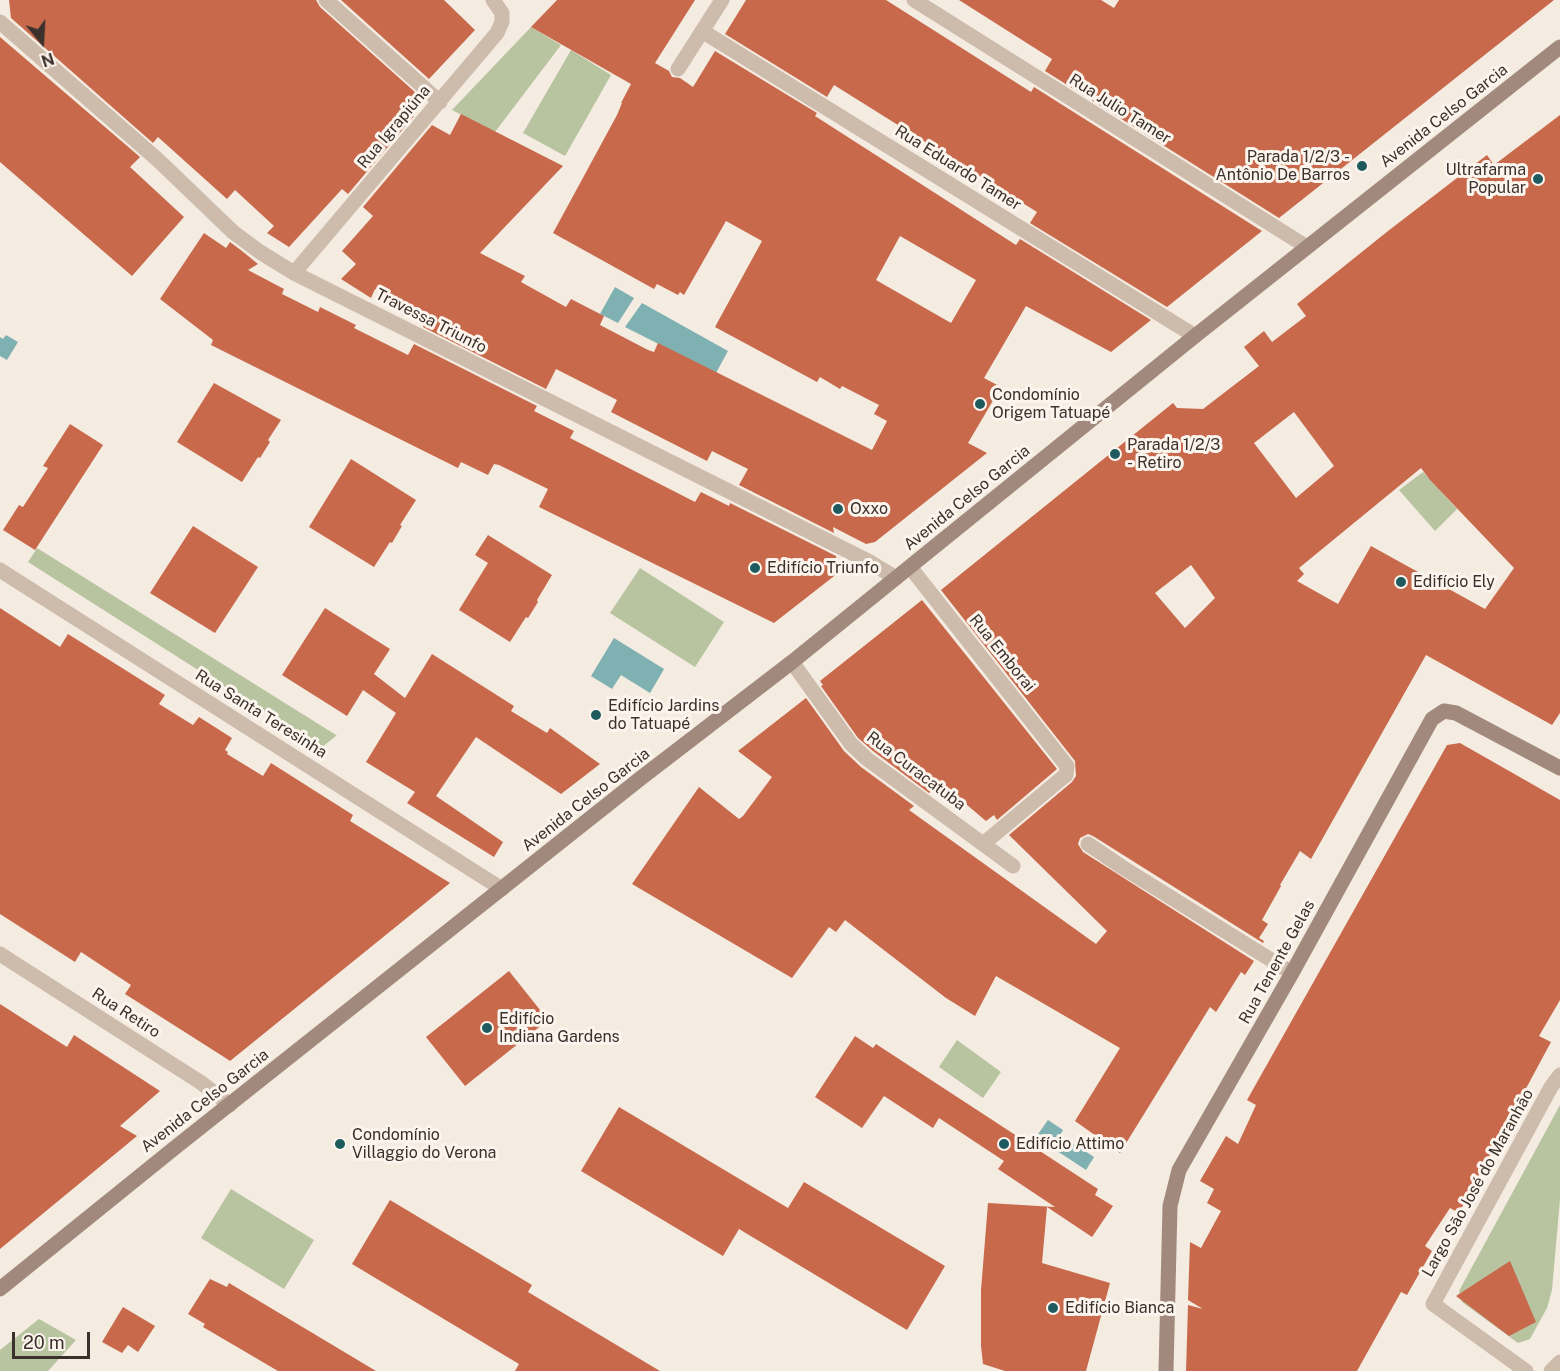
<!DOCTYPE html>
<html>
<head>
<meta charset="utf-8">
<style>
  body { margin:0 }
  #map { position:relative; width:1560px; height:1371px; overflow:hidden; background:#f4ebe1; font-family:"Public Sans",sans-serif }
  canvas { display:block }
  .north { position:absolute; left:12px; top:12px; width:60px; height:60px; -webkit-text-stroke:4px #fbf5ee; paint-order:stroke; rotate:162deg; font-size:16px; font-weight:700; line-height:24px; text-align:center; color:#3b302b }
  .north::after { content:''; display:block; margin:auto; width:21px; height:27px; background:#3b302b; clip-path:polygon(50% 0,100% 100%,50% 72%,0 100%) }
  .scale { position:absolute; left:12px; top:1332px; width:78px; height:27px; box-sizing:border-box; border:3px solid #3b302b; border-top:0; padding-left:8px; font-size:18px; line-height:21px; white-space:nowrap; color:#3b302b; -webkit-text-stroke:4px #fbf5ee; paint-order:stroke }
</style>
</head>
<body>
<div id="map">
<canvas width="1560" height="1371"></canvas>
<div class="north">N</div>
<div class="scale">20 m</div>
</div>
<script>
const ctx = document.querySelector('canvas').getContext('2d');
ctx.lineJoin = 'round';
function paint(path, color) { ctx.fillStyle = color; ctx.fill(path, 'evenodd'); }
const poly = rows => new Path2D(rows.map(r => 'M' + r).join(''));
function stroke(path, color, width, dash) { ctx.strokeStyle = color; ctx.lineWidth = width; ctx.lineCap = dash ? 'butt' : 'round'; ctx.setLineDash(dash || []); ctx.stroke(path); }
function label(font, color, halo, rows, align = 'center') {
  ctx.font = font + ' "Public Sans",sans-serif'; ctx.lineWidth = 6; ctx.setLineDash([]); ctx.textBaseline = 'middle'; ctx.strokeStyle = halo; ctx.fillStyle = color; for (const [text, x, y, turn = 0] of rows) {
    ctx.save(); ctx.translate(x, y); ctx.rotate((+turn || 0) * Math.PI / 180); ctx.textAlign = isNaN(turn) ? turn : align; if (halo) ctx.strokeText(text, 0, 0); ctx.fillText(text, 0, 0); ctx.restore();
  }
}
paint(poly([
  [531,27,561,45,495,132,452,110],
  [571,50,611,75,565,156,523,133],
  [1423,472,1457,509,1435,531,1399,490],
  [37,548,336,735,337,735,321,748,28,562],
  [640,568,724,622,695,667,610,613],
  [957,1040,1001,1072,983,1098,939,1067],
  [1560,1105,1560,1199,1552,1290,1547,1308,1530,1339,1518,1343,1462,1302,1459,1291],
  [231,1189,314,1240,284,1289,201,1238],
  [39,1319,76,1340,48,1371,0,1371,0,1350]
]), '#b8c4a0');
paint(poly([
  [615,287,634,298,618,323,600,314],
  [642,303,728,351,716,373,625,327],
  [6,335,18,342,7,360,0,356,0,337,3,339],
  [614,638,664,669,650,693,621,675,612,689,591,676],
  [1048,1120,1063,1130,1060,1135,1094,1157,1086,1170,1036,1137]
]), '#7fb0b2');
paint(poly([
  [9,0,316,0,320,7,416,93,413,96,421,102,410,114,414,116,348,194,342,189,289,247,267,233,274,226,235,190,227,199,158,137,153,143,11,18],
  [341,0,444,0,475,30,429,79],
  [557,0,695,0,655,63,669,71,672,77,680,78,693,87,715,51,817,113,815,116,1016,245,1020,239,1151,320,1111,352,1026,306,984,378,1001,387,968,443,987,453,875,542,866,544,833,527,834,533,739,485,748,469,712,451,707,461,650,432,611,412,617,400,556,369,546,389,423,327,428,316,375,289,371,298,341,279,356,264,342,251,373,216,363,207,432,125,450,135,461,114,563,166,480,253,525,276,521,282,566,307,571,299,604,316,600,325,648,350,654,352,658,343,872,450,887,421,874,414,879,405,842,386,840,389,820,377,817,382,715,327,762,241,726,221,684,295,680,292,678,295,657,284,654,289,553,233,617,115,622,103,621,103,631,84,531,27],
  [900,236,976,280,951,323,876,280],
  [746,0,886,0,1031,92,1034,87,1262,231,1167,307,1030,223,1037,212,834,85,827,97,725,34],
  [959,0,1101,0,1114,8,1119,0,1554,0,1279,218,1045,71,1052,59],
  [0,37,140,157,130,167,184,217,132,276,0,162],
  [1560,115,1560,713,1552,725,1426,655,1311,859,1300,851,1280,885,1281,886,1262,920,1268,924,1259,938,1264,941,1263,943,1093,836,1088,834,1080,838,1078,844,1083,852,1254,961,1245,975,1241,972,1216,1012,1210,1007,1120,1153,1075,1121,1120,1048,996,976,975,1016,946,998,845,920,836,932,829,927,792,978,632,884,699,787,739,819,743,816,772,777,738,751,806,698,844,751,861,767,914,806,909,810,1096,944,1107,931,1009,835,1072,782,1076,776,1075,761,941,590,1173,403,1177,408,1203,409,1259,366,1244,347,1264,331,1272,342,1306,316,1297,304,1388,231,1487,155,1494,165],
  [1294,412,1334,466,1296,498,1254,443],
  [1421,468,1430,480,1514,568,1485,609,1371,546,1338,604,1297,581,1304,574,1299,568],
  [1191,565,1215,598,1185,628,1155,593],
  [204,233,226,248,230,242,242,251,258,264,248,270,284,289,282,294,318,312,320,307,356,325,354,328,408,355,414,344,537,406,534,411,574,431,570,438,695,502,701,492,729,506,730,503,836,556,838,573,774,623,539,507,548,489,499,465,494,464,488,475,461,462,458,468,231,355,211,345,213,340,160,299],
  [214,383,281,420,268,440,270,442,260,458,258,457,242,482,177,442],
  [70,424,103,445,35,550,3,530,19,505,23,507,48,468,43,466],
  [351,459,416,500,400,525,402,526,392,543,390,542,374,567,309,527],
  [193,526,258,567,215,633,150,593],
  [488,535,552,575,537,600,538,602,528,618,526,617,510,642,459,610,488,563,475,555],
  [922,600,1057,769,997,820,994,815,986,821,941,783,929,793,873,751,858,738,821,686,823,685,820,681],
  [0,608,60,647,68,634,165,695,159,704,193,725,199,717,232,738,225,750,228,752,227,754,263,776,271,763,353,815,350,821,450,883,230,1061,224,1057,125,994,131,985,81,952,75,962,0,914],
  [325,608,390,649,374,674,405,698,432,654,514,706,511,711,547,733,550,728,600,764,561,794,476,737,436,796,503,842,494,857,407,803,415,792,366,762,396,713,363,690,347,716,282,675],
  [1460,743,1560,800,1560,1000,1539,1036,1551,1042,1459,1213,1450,1208,1425,1246,1432,1251,1407,1295,1401,1292,1357,1371,1186,1371,1188,1305,1203,1309,1188,1300,1190,1242,1201,1248,1221,1211,1207,1203,1214,1189,1200,1181,1226,1136,1238,1144,1256,1105,1247,1100,1447,745],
  [509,971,548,1020,465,1086,426,1037],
  [0,1004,67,1047,74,1035,160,1091,120,1126,137,1136,0,1249],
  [855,1036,873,1048,876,1044,1098,1189,1095,1195,1113,1206,1092,1237,1047,1207,1042,1263,1110,1283,1086,1371,1005,1371,983,1364,981,1346,981,1290,988,1203,1055,1207,998,1169,1004,1161,939,1118,933,1128,884,1096,862,1128,815,1097],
  [619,1107,788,1208,804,1182,945,1266,907,1330,739,1229,723,1256,581,1171],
  [390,1200,532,1285,528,1292,660,1371,515,1371,519,1364,352,1264],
  [1510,1261,1536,1322,1509,1336,1456,1296],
  [210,1279,227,1287,229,1283,376,1371,278,1371,203,1327,205,1324,188,1314],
  [123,1307,155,1326,138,1352,128,1345,122,1353,102,1342]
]), '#c8694b');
stroke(poly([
  [326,0,440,102],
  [914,0,1307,247],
  [0,22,158,160,233,232,260,252,294,273,868,561,896,578],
  [702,31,1195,336],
  [678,69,722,0],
  [294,273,497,33,502,22,502,13,493,0],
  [910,567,1067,766,1066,775,1062,778,983,844],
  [0,570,502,889],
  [792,662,851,744,867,759,1013,866],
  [1088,844,1122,867,1292,973],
  [0,954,200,1082,230,1105],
  [1526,1371,1433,1304,1551,1087,1560,1075],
  [1551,1371,1560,1362]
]), '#cdbbac', 15);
stroke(poly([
  [0,1289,177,1146,641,778,792,662,1195,336,1560,47],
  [1166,1371,1170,1206,1179,1170,1292,973,1432,719,1444,711,1456,713,1560,768]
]), '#a18a7d', 15);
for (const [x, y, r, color] of [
  [1362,166,6,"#1f5a5e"],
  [1538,179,6,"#1f5a5e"],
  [980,404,6,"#1f5a5e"],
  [1115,454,6,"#1f5a5e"],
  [838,509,6,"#1f5a5e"],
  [755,568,6,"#1f5a5e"],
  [1401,582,6,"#1f5a5e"],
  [596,715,6,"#1f5a5e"],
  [487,1028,6,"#1f5a5e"],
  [340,1144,6,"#1f5a5e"],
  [1004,1144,6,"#1f5a5e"],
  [1053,1308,6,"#1f5a5e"]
]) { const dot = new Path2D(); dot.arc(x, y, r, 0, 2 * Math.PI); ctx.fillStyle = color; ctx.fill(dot); stroke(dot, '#fbf5ee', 2); }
label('16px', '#3b302b', '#fbf5ee', [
  ["Rua Julio Tamer",1120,109,32],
  ["Avenida Celso Garcia",1444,116,-38],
  ["Rua Igrapiúna",394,127,-50],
  ["Rua Eduardo Tamer",958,168,32],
  ["Travessa Triunfo",431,321,27],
  ["Avenida Celso Garcia",967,498,-39],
  ["Rua Emborai",1002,653,51],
  ["Rua Santa Teresinha",261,714,32],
  ["Rua Curacatuba",916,771,37],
  ["Avenida Celso Garcia",586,800,-38],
  ["Rua Tenente Gelas",1277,962,-61],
  ["Rua Retiro",126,1013,33],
  ["Avenida Celso Garcia",205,1101,-38],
  ["Largo São José do Maranhão",1478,1183,-61]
]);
label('16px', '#3b302b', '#fbf5ee', [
  ["Parada 1/2/3 -",1350,157,"right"],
  ["Antônio De Barros",1350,175,"right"],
  ["Ultrafarma",1526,170,"right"],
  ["Popular",1526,188,"right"],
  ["Condomínio",992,395],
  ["Origem Tatuapé",992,413],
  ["Parada 1/2/3",1127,445],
  ["- Retiro",1127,463],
  ["Oxxo",850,509],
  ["Edifício Triunfo",767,568],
  ["Edifício Ely",1413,582],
  ["Edifício Jardins",608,706],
  ["do Tatuapé",608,724],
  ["Edifício",499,1019],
  ["Indiana Gardens",499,1037],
  ["Condomínio",352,1135],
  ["Villaggio do Verona",352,1153],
  ["Edifício Attimo",1016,1144],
  ["Edifício Bianca",1065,1308]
], 'left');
</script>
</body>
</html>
